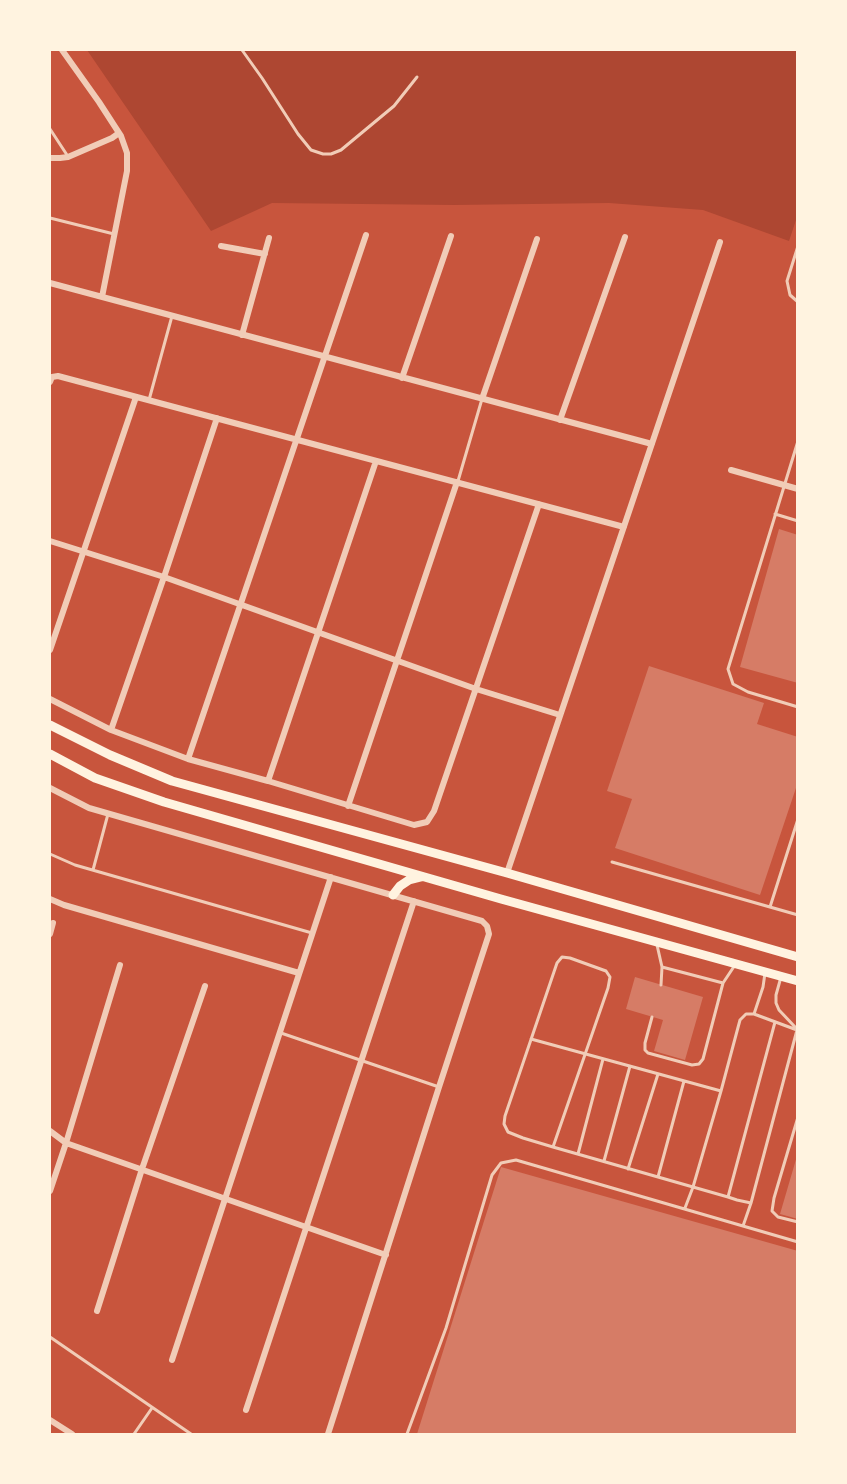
<!DOCTYPE html>
<html>
<head>
<meta charset="utf-8">
<style>
  body { margin:0 }
  #map { position:relative; width:847px; height:1484px; overflow:hidden; background:#c8553d; font-family:"Varela Round",sans-serif }
  canvas { display:block }
  .frame { position:absolute; inset:0; border:51px solid #fff3e0; pointer-events:none }
</style>
</head>
<body>
<div id="map">
<canvas width="847" height="1484"></canvas>
<div class="frame"></div>
</div>
<script>
const ctx = document.querySelector('canvas').getContext('2d');
ctx.lineJoin = 'round';
function paint(path, color) { ctx.fillStyle = color; ctx.fill(path, 'evenodd'); }
const poly = rows => new Path2D(rows.map(r => 'M' + r).join(''));
function stroke(path, color, width, dash) { ctx.strokeStyle = color; ctx.lineWidth = width; ctx.lineCap = dash ? 'butt' : 'round'; ctx.setLineDash(dash || []); ctx.stroke(path); }
paint(poly([
  [87,50,797,50,797,217,789,241,703,210,609,203,454,205,272,203,211,231]
]), '#ae4732');
paint(poly([
  [779,529,798,535,798,683,740,667],
  [649,666,764,703,757,724,798,737,798,782,760,895,615,848,632,799,607,791],
  [635,977,703,997,685,1060,654,1051,663,1020,626,1009],
  [797,1156,798,1156,798,1219,780,1214],
  [501,1167,798,1251,798,1434,417,1434]
]), '#d67c66');
stroke(poly([
  [242,50,262,78,298,134,311,150,323,154,331,154,341,150,394,106,417,77],
  [50,129,67,155],
  [50,218,114,234],
  [798,246,787,281,790,295,798,302],
  [149,400,172,316],
  [798,441,728,669,733,684,748,692,798,707],
  [458,481,482,399],
  [775,514,798,521],
  [50,854,75,865,312,933],
  [612,862,798,915],
  [93,870,108,814],
  [770,907,798,819],
  [657,945,662,967,661,985],
  [662,967,723,983],
  [781,977,776,995,776,1003,779,1010,796,1028],
  [754,1014,763,987,765,973],
  [652,1017,645,1043,645,1050,648,1053,692,1065,699,1064,703,1059,723,983,735,965],
  [281,1033,439,1087],
  [531,1039,721,1091],
  [798,1117,774,1198,772,1211,778,1217,798,1222],
  [553,1147,608,988,610,977,606,971,570,958,562,957,557,963,505,1116,504,1124,508,1132,523,1138,553,1147,728,1197,737,1200,751,1203,797,1030],
  [578,1154,603,1059],
  [604,1161,630,1066],
  [628,1169,658,1074],
  [658,1177,684,1081],
  [728,1197,775,1022],
  [685,1208,693,1187,721,1091,740,1020,746,1014,754,1014,797,1030],
  [743,1226,751,1203],
  [50,1337,191,1434],
  [134,1434,152,1408],
  [407,1434,446,1328,492,1175,501,1163,516,1160,798,1242]
]), '#f1ccb7', 3);
stroke(poly([
  [62,50,99,102,121,136,127,153,127,171,102,297],
  [50,158,60,158,68,157,112,138,119,133],
  [221,246,265,254],
  [50,283,652,444],
  [242,335,269,238],
  [402,378,451,236],
  [50,382,52,377,58,376,624,527],
  [482,399,537,239],
  [560,420,625,237],
  [731,470,798,489],
  [50,541,164,577,476,689,560,715],
  [50,650,136,397],
  [50,699,111,730,188,759,268,781,414,825,427,822,434,811,539,504],
  [111,730,164,577,217,418],
  [188,759,366,235],
  [268,781,376,461],
  [50,788,89,808,482,921,487,926,489,934,439,1087,328,1434],
  [348,806,457,482],
  [507,873,720,242],
  [50,899,64,905,299,973],
  [50,934,53,923],
  [50,1131,66,1143,386,1255],
  [50,1191,66,1143,120,965],
  [97,1311,142,1169,205,986],
  [172,1360,331,877],
  [246,1410,414,901],
  [50,1420,72,1434]
]), '#f1ccb7', 6);
stroke(poly([
  [50,725,110,755,172,781,507,873,798,957],
  [50,754,95,778,164,802,501,899,798,981],
  [393,895,400,886,409,880,421,877]
]), '#fff3e0', 9);
</script>
</body>
</html>
